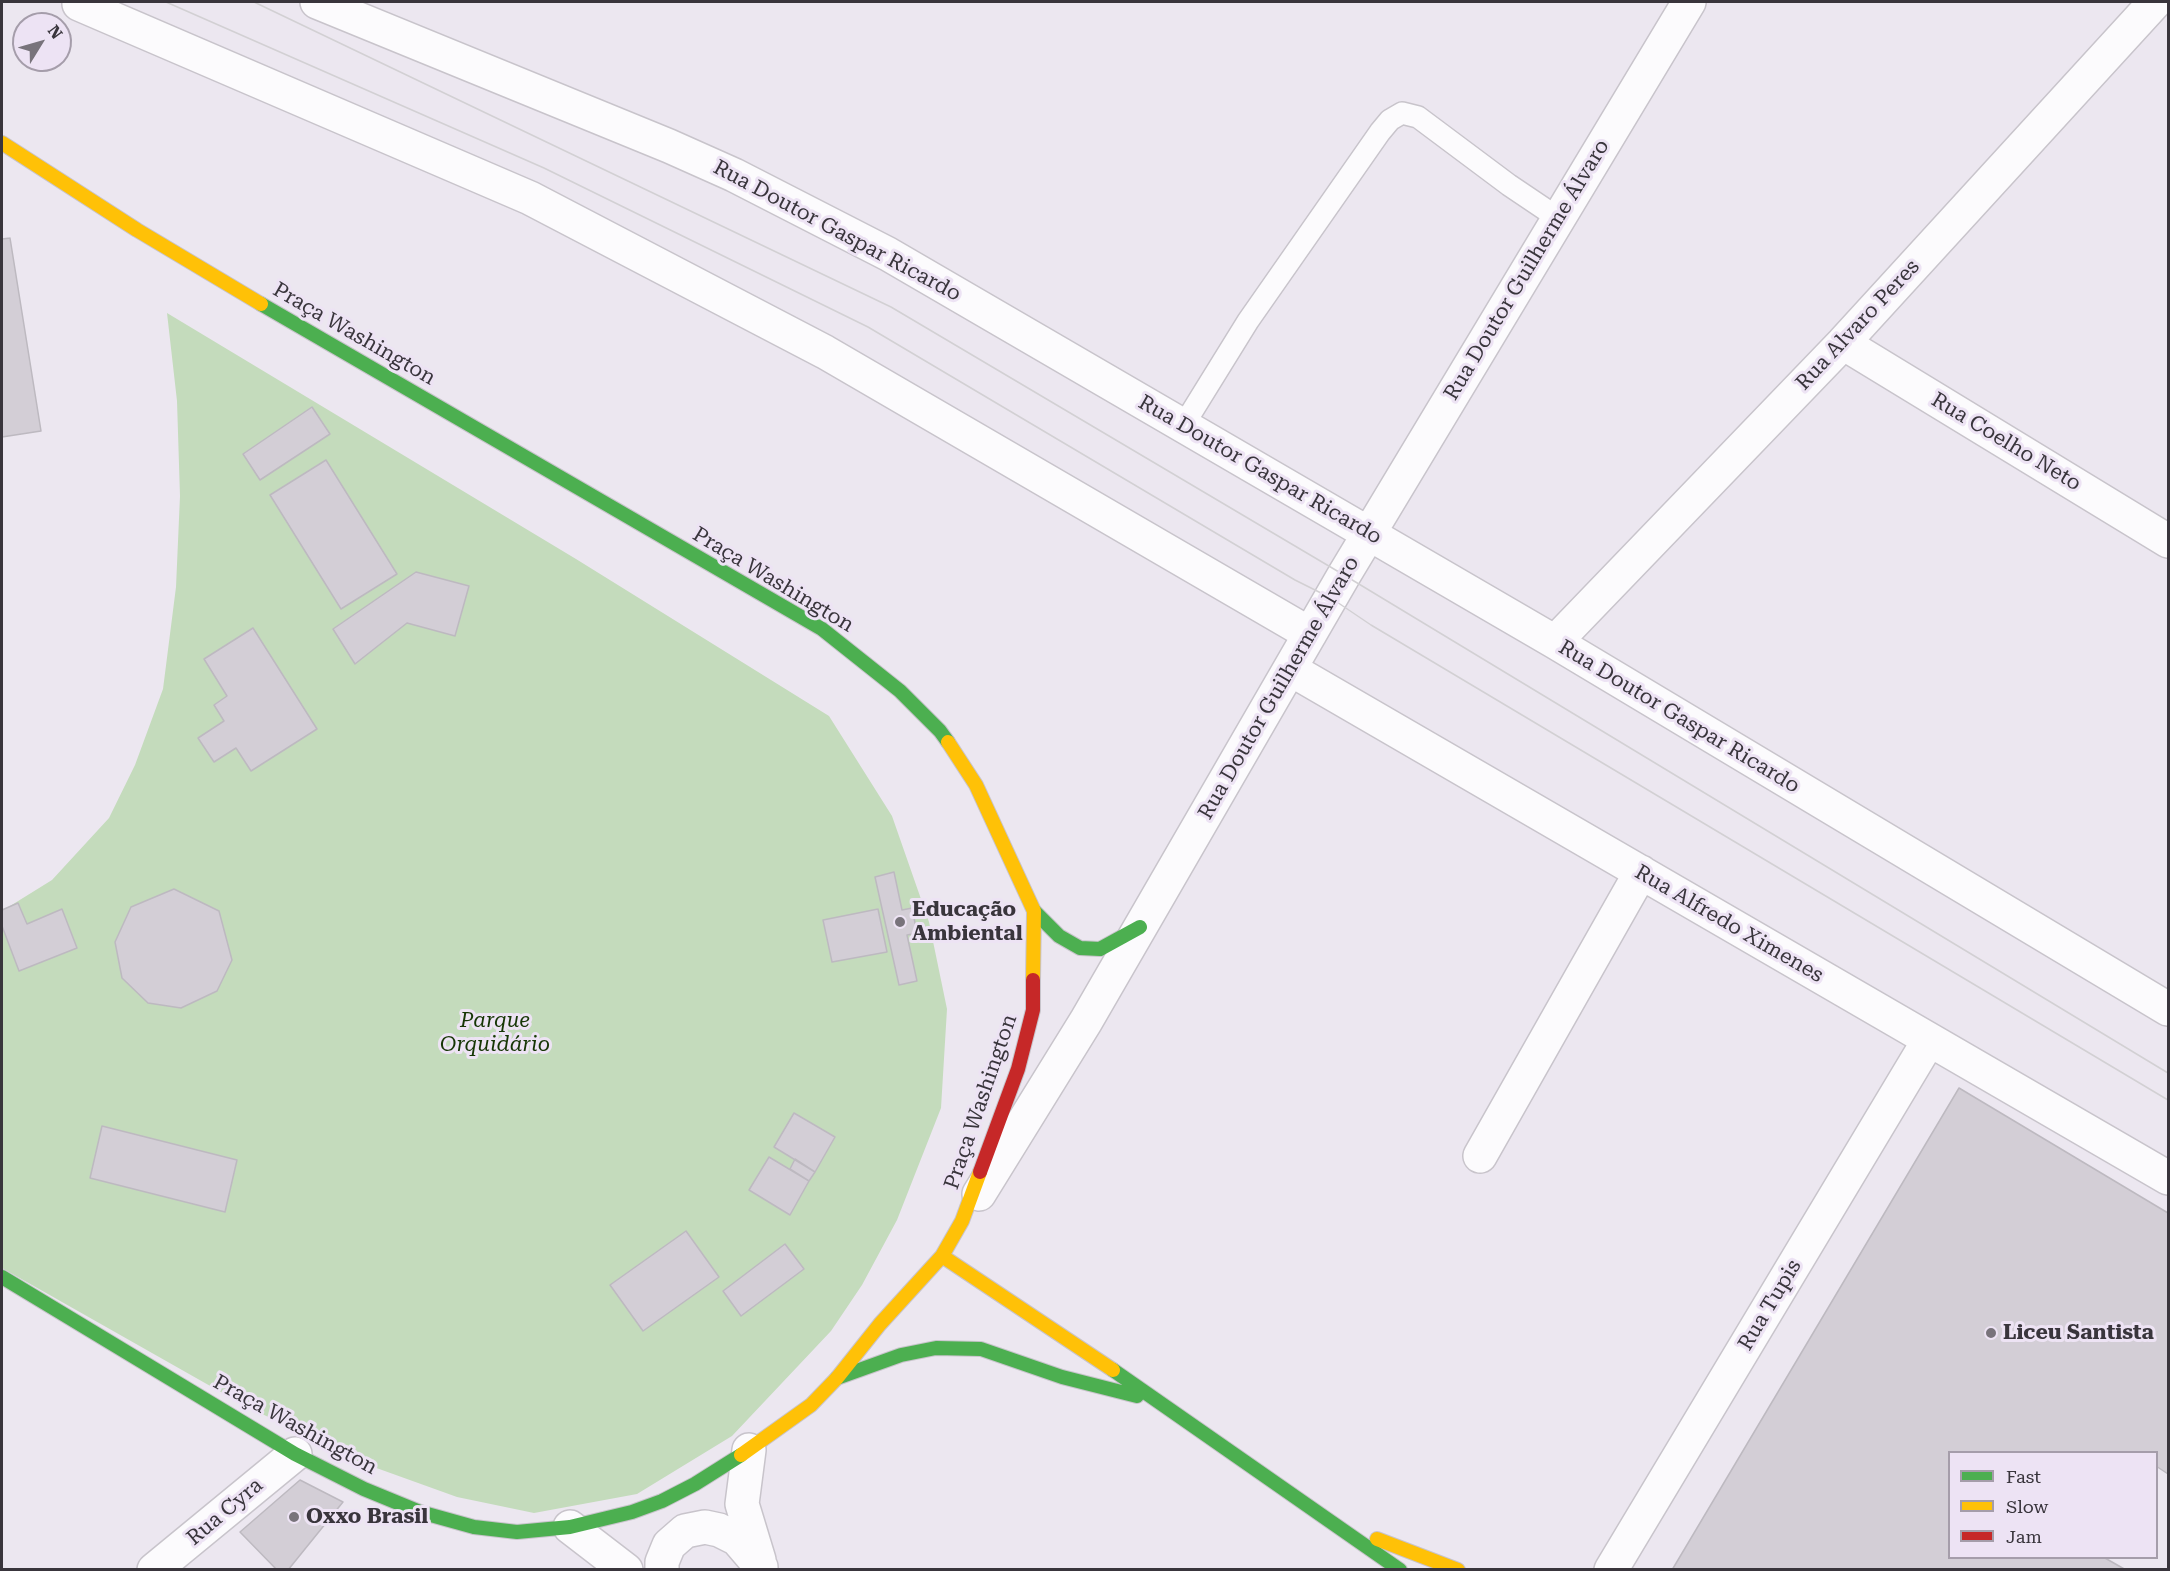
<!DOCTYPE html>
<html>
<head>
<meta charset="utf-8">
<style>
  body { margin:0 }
  #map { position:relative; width:2170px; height:1571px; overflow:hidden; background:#ece7f0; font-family:"Roboto Serif",serif }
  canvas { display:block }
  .frame { position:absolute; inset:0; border:3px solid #39353c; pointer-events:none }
  .legend { position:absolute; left:1948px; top:1451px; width:210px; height:108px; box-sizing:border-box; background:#ede3f4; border:2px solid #a59daa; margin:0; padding:8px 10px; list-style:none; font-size:18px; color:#39353c }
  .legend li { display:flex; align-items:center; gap:12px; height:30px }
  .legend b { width:30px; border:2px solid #a59daa }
  .north { position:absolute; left:12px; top:12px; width:60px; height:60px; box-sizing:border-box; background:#ede3f4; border:2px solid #a59daa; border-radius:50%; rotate:53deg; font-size:16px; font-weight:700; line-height:24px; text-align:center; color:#39353c }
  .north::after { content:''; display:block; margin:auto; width:21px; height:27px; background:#78737b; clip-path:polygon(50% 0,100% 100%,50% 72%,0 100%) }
</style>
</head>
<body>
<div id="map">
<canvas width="2170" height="1571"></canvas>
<div class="frame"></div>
<ul class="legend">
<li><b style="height:8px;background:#4caf50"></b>Fast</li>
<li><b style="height:8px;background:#ffc107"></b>Slow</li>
<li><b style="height:8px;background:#c62828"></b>Jam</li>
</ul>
<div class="north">N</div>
</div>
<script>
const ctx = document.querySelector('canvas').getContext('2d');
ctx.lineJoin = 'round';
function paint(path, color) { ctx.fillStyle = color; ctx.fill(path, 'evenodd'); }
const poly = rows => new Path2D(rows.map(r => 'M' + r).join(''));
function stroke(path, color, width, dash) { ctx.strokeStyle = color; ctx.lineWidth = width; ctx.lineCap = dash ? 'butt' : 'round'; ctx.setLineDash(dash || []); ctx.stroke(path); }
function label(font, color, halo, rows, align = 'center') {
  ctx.font = font + ' "Roboto Serif",serif'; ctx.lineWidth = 6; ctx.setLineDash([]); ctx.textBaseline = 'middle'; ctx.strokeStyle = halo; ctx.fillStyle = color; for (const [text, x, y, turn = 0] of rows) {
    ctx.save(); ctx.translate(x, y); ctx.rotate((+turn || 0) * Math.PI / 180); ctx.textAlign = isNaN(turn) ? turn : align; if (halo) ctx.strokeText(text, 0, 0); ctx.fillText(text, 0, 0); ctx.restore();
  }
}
paint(poly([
  [167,313,576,559,829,716,892,816,929,922,947,1009,941,1108,897,1220,862,1285,831,1331,732,1436,637,1494,534,1513,457,1497,357,1461,242,1404,2,1268,2,911,52,880,109,818,135,765,163,689,176,587,180,496,177,401]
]), '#c4dbbc');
const building = poly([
  [10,238,41,431,2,437,2,239,10,238],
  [312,407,330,434,260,480,243,454,312,407],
  [326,460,397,574,341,609,270,495,326,460],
  [416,572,469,586,455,636,407,623,355,664,333,629,416,572],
  [253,628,317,729,251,771,236,748,214,762,198,738,224,721,214,705,227,696,204,659,253,628],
  [894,872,902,910,912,908,917,933,907,935,917,981,899,985,875,877,894,872],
  [174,889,219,911,232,960,217,991,181,1008,148,1003,122,978,115,942,131,907,174,889],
  [18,903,27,924,62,909,77,948,19,971,2,926,2,910,18,903],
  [878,909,887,952,832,962,823,920,878,909],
  [1959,1088,2168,1213,2168,1474,2156,1466,2156,1452,1950,1452,1950,1558,2105,1558,2126,1570,1672,1570,1959,1088],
  [794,1113,835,1137,815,1172,774,1147,794,1113],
  [102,1126,237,1160,225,1212,90,1178,102,1126],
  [769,1157,809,1181,790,1215,749,1190,769,1157],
  [795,1159,815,1172,809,1181,790,1169,795,1159],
  [686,1231,719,1277,643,1331,610,1285,686,1231],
  [785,1244,804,1269,741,1316,723,1291,785,1244],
  [300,1480,343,1502,288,1570,277,1570,240,1532,300,1480]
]);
paint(building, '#d3ced6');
stroke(building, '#bdb9c0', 1.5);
const lane = poly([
  [1183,426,1248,321,1380,132,1390,120,1402,113,1418,117,1509,185,1558,218]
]);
const street = poly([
  [317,2,669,146,734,175,888,254,1555,642,2168,1009],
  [79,4,530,198,825,352,1310,634],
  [1843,343,2168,541],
  [1555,642,1843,343,2155,2],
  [1290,669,2168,1178],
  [1480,1156,1641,872],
  [979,1194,1086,1021,1344,575,1689,2],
  [749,1450,742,1504,759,1560],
  [570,1527,626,1570],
  [154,1570,295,1454],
  [662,1570,662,1562,669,1545,685,1531,705,1527,719,1530,737,1539,761,1567],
  [1611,1570,1929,1040]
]);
const fast = poly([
  [261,304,822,629,900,691,940,731,948,742],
  [1034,911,1059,936,1080,948,1100,949,1140,927],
  [2,1277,295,1454,364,1489,420,1512,474,1527,517,1532,570,1527,632,1512,662,1501,695,1484,741,1455],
  [1113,1370,1400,1570],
  [837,1378,901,1355,936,1348,981,1349,1062,1377,1137,1396]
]);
const slow = poly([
  [2,143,137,230,261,304],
  [948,742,976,785,1034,911,1033,980],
  [942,1256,1113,1370],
  [741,1455,811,1405,837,1378,880,1324,942,1256,962,1221,980,1172],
  [1377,1539,1458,1570]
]);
const jam = poly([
  [980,1172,1018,1069,1033,1010,1033,980]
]);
stroke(lane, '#c8c4cb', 24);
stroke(street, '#c8c4cb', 36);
stroke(fast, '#c8c4cb', 16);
stroke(slow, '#c8c4cb', 16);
stroke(jam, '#c8c4cb', 16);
stroke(lane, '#fcfbfd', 21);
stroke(street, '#fcfbfd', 33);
stroke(fast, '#4caf50', 14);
stroke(slow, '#ffc107', 14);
stroke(jam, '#c62828', 14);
stroke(poly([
  [166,2,544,168,868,327,1295,580,1331,598,1371,625,2168,1100],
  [254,2,891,307,1344,575,2168,1073]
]), '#d2d0d3', 1.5);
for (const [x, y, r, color] of [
  [900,922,6,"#78737b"],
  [1991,1333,6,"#78737b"],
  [294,1517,6,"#78737b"]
]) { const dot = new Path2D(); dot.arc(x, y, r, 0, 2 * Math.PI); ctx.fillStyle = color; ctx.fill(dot); stroke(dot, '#ede3f4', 2); }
label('21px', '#39353c', '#ede3f4', [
  ["Rua Doutor Gaspar Ricardo",837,231,28],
  ["Rua Doutor Guilherme Álvaro",1527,270,-59],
  ["Rua Alvaro Peres",1858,325,-47],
  ["Praça Washington",354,334,30],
  ["Rua Coelho Neto",2006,442,31],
  ["Rua Doutor Gaspar Ricardo",1260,470,30],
  ["Praça Washington",773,580,31],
  ["Rua Doutor Guilherme Álvaro",1279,688,-60],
  ["Rua Doutor Gaspar Ricardo",1679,717,31],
  ["Rua Alfredo Ximenes",1729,924,30],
  ["Praça Washington",981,1102,-71],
  ["Rua Tupis",1770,1305,-59],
  ["Praça Washington",295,1425,29],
  ["Rua Cyra",225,1512,-40]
]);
label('bold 21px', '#39353c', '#ede3f4', [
  ["Educação",912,910],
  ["Ambiental",912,934],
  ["Liceu Santista",2003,1333],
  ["Oxxo Brasil",306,1517]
], 'left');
label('italic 21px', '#163605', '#ede3f4', [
  ["Parque",495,1021],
  ["Orquidário",495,1045]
]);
</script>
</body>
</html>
